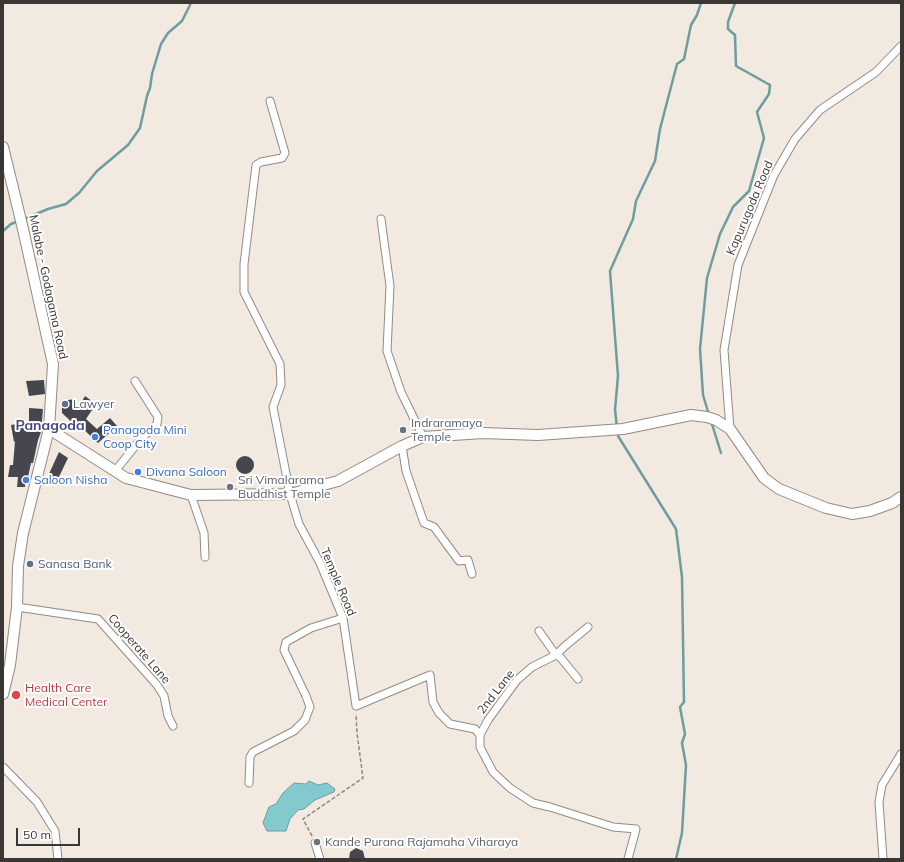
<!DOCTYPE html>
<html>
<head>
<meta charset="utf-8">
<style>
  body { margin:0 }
  #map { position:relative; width:904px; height:862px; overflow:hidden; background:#f2e9e1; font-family:Mulish,sans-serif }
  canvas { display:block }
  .frame { position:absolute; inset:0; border:4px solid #3a3633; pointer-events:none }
  .scale { position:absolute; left:16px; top:828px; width:64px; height:18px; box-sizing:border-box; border:2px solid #3a3633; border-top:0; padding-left:5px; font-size:12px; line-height:14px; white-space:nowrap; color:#3a3633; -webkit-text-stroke:3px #fff; paint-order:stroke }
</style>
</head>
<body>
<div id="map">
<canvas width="904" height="862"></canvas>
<div class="frame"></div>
<div class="scale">50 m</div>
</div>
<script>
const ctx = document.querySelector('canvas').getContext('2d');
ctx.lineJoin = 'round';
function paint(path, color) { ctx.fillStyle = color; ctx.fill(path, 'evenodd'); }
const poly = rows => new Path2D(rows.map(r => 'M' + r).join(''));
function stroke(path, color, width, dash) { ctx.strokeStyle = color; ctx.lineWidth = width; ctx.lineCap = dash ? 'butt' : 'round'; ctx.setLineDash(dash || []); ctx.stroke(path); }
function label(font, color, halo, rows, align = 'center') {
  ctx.font = font + ' Mulish,sans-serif'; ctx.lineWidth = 4; ctx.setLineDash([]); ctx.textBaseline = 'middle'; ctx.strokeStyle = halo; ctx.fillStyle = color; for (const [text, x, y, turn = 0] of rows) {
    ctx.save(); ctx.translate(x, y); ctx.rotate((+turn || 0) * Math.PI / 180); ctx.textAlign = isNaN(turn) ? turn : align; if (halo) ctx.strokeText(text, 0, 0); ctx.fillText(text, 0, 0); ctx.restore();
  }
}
const water = poly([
  [309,781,318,785,327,783,335,789,334,792,315,800,304,809,298,810,290,819,286,831,267,831,263,823,269,807,276,804,283,793,294,783,306,784,309,781]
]);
paint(water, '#84c9ce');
stroke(water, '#6e9da0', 1);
stroke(poly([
  [24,219,48,209,66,204,79,193,97,171,128,145,140,128,147,96,150,88,152,74,161,44,168,33,182,21,191,3],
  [3,231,11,224,19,221],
  [709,415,703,395,700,349,707,278,720,234,733,207,749,191,764,138,757,112,769,94,770,85,736,66,735,35,728,29,728,22,735,3],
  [711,421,721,453],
  [617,427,615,410,618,376,610,271,633,219,636,201,655,161,660,129,677,64,684,59,691,25,697,15,701,3],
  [618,432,618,436,676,529,682,577,684,702,680,707,685,734,682,743,686,765,682,833,676,859]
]), '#6e9da0', 2.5);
paint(poly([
  [44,380,45,394,29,396,26,381],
  [85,396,96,404,86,419,97,429,110,418,117,426,98,443,81,427,79,429,62,413,62,401,75,399,77,410],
  [29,408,43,409,41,432,38,440,33,463,31,463,28,477,26,477,25,487,17,487,18,477,8,477,10,465,13,465,15,441,14,442,11,425,29,422],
  [59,452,68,458,57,481,48,476],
  '236 465a9 9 0 1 1 18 0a9 9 0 1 1-18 0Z',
  [356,848,363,851,365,859,349,859,350,852]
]), '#45464e');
const minor = poly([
  [270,101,285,153,282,158,261,162,256,165,244,264,244,292,280,364,281,385,273,407,290,494,299,524,320,563,343,618,356,706,430,675,433,702,439,713,450,724,475,729,480,735,480,747,493,772,510,788,533,803,550,807,613,827,636,829,628,859],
  [381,219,390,286,387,351,401,392,423,437],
  [730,429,724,350,738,265,774,175,795,139,820,110,876,72,901,46],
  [402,446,406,471,424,523,434,527,459,561,468,560,472,574],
  [115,471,141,439,157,424,158,417,135,381],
  [191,495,204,533,205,557],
  [17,607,98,619,157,685,164,696,168,716,173,726],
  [539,631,556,655,560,657,578,679],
  [480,735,488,720,517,680,532,667,556,655,565,646,588,627],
  [3,767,37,802,55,831,58,859],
  [249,783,250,757,253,752,294,731,305,720,310,707,306,696,284,650,286,642,311,628,343,618],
  [315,843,320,859],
  [883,859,879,802,882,785,901,754]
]);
const primary = poly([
  [3,147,23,229,53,364,49,429,23,533,18,566,17,607,10,665,3,694],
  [49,429,126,478,191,495,290,494,338,481,402,446,423,437,483,433,538,435,623,429,691,415,707,417,716,420,730,429,764,478,779,489,826,508,852,514,870,511,892,503,901,497]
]);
stroke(minor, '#938a83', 9);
stroke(primary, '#938a83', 12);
stroke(poly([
  [312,836,303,819,363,778,357,733,356,714]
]), '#8f8883', 1.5, [4, 2]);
stroke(minor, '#fff', 7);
stroke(primary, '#fff', 10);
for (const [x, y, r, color] of [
  [65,404,4,"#5c6f8a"],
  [403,430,4,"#6b7280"],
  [95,437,4,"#3f7fe0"],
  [138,472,4,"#3f7fe0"],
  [26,480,4,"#3f7fe0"],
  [230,487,4,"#6b7280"],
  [30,564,4,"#5c6f8a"],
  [16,695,5,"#e0444e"],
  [317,842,4,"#6b7280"]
]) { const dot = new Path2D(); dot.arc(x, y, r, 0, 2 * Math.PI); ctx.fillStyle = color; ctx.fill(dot); stroke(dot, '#fff', 1.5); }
label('12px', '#3a3633', '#fff', [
  ["Kapurugoda Road",750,208,-67],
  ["Malabe - Godagama Road",48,287,78],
  ["Temple Road",338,582,67],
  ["Cooperate Lane",139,649,49],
  ["2nd Lane",496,692,-52]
]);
label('12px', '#4e5e75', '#fff', [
  ["Lawyer",73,404],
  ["Sanasa Bank",38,564]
], 'left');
label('12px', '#5b616d', '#fff', [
  ["Indraramaya",411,423],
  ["Temple",411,437],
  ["Sri Vimalarama",238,480],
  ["Buddhist Temple",238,494],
  ["Kande Purana Rajamaha Viharaya",325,842]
], 'left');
label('12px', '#366cbe', '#fff', [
  ["Panagoda Mini",103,430],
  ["Coop City",103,444],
  ["Divana Saloon",146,472],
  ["Saloon Nisha",34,480]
], 'left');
label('12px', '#be3a42', '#fff', [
  ["Health Care",25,688],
  ["Medical Center",25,702]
], 'left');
label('bold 14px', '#454784', '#fff', [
  ["Panagoda",50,426]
]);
</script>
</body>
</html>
